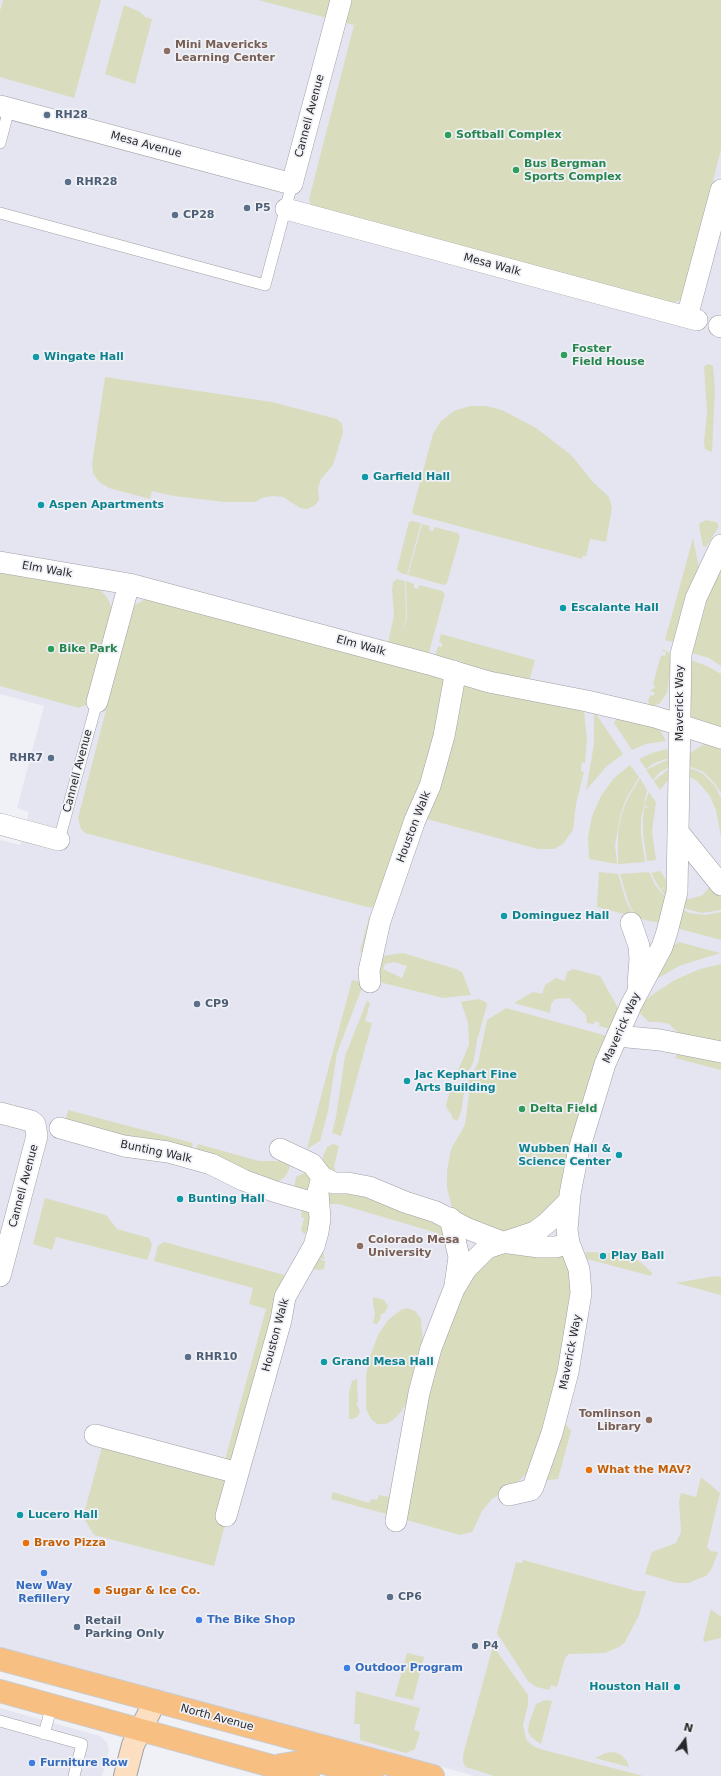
<!DOCTYPE html>
<html>
<head>
<meta charset="utf-8">
<style>
  body { margin:0 }
  #map { position:relative; width:721px; height:1776px; overflow:hidden; background:#f0f1f6; font-family:"DejaVu Sans",sans-serif }
  canvas { display:block }
  .north { position:absolute; left:665px; top:1720px; width:40px; height:40px; -webkit-text-stroke:3px #f0f1f6; paint-order:stroke; rotate:15deg; font-size:11px; font-weight:700; line-height:16px; text-align:center; color:#28282a }
  .north::after { content:''; display:block; margin:auto; width:14px; height:18px; background:#28282a; clip-path:polygon(50% 0,100% 100%,50% 72%,0 100%) }
</style>
</head>
<body>
<div id="map">
<canvas width="721" height="1776"></canvas>
<div class="north">N</div>
</div>
<script>
const ctx = document.querySelector('canvas').getContext('2d');
ctx.lineJoin = 'round';
function paint(path, color) { ctx.fillStyle = color; ctx.fill(path, 'evenodd'); }
const poly = rows => new Path2D(rows.map(r => 'M' + r).join(''));
function stroke(path, color, width, dash) { ctx.strokeStyle = color; ctx.lineWidth = width; ctx.lineCap = dash ? 'butt' : 'round'; ctx.setLineDash(dash || []); ctx.stroke(path); }
function label(font, color, halo, rows, align = 'center') {
  ctx.font = font + ' "DejaVu Sans",sans-serif'; ctx.lineWidth = 3.5; ctx.setLineDash([]); ctx.textBaseline = 'middle'; ctx.strokeStyle = halo; ctx.fillStyle = color; for (const [text, x, y, turn = 0] of rows) {
    ctx.save(); ctx.translate(x, y); ctx.rotate((+turn || 0) * Math.PI / 180); ctx.textAlign = isNaN(turn) ? turn : align; if (halo) ctx.strokeText(text, 0, 0); ctx.fillText(text, 0, 0); ctx.restore();
  }
}
paint(poly([
  [0,0,721,0,721,1776,475,1776,0,1647,0,840,20,845,29,812,17,808,44,706,0,694],
  [0,1708,100,1736,107,1742,109,1751,102,1776,0,1776]
]), '#e4e5f1');
paint(poly([
  [3,0,101,0,74,98,0,77,0,11],
  [258,0,721,0,721,149,684,298,674,303,312,209,309,199,354,25],
  [124,5,140,12,145,17,152,19,135,84,105,74],
  [709,364,713,366,715,390,712,452,705,449,704,443,707,412,704,366],
  [105,377,272,402,337,419,342,424,343,432,333,465,321,479,318,488,319,500,314,506,307,509,300,508,283,497,272,496,262,498,255,502,224,502,174,496,152,491,150,499,109,488,99,482,93,473,92,464],
  [470,406,486,406,502,410,536,428,571,455,593,482,609,497,612,508,606,542,590,539,586,556,582,556,582,559,413,514,412,512,433,434,441,421,454,411],
  [706,520,716,522,719,526,706,547,703,546,699,526,700,523],
  [412,521,421,523,407,575,399,572,397,569,409,522],
  [422,524,430,526,429,530,433,531,434,527,458,533,460,537,447,583,444,585,408,575],
  [693,538,699,568,690,589,675,641,673,642,665,640],
  [721,568,721,666,709,658,692,653,706,604,703,603],
  [0,573,100,590,106,596,110,603,112,613,88,704,79,708,0,686],
  [397,579,405,581,406,619,401,635,407,619,406,581,414,584,414,588,418,589,419,585,442,591,445,594,429,652,425,655,388,643,394,615,392,590,393,582],
  [153,599,444,678,438,740,385,898,371,908,85,833,81,829,78,818,133,606,144,600],
  [441,634,535,660,529,681,460,665,462,662,454,659,452,662,435,656,438,646,442,647,442,643,439,642],
  [662,649,672,654,667,693,660,703,652,707,648,702,650,695,653,696,655,693,651,691,651,689,654,689,655,686,653,684,661,655,665,656,666,652,662,651],
  [691,660,707,666,721,674,721,730,688,716],
  [462,684,584,711,587,739,585,763,582,762,581,771,584,772,576,804,573,830,563,844,554,849,538,849,423,818],
  [594,713,596,714,623,754,607,766,586,790,594,744],
  [617,717,654,726,660,730,666,741,646,744,632,750,614,723],
  [704,744,721,748,721,793,715,784,704,772,686,765,690,753],
  [667,749,669,758,654,763,646,769,639,759,652,753],
  [669,759,670,767,660,772,653,780,646,770],
  [630,765,639,777,626,799,620,816,615,845,617,864,589,859,588,837,592,816,601,796,614,778],
  [687,767,702,773,715,786,721,798,721,837,716,810,710,796,697,781,688,776],
  [670,768,671,777,660,790,654,781],
  [640,778,647,790,641,819,641,835,645,862,618,864,618,831,621,816,627,800],
  [649,792,656,802,652,831,656,860,647,861,643,834,643,818,644,807,649,808,644,805],
  [660,871,670,886,667,898,661,890,665,887,660,889,651,873],
  [599,872,618,874,626,901,635,917,597,907],
  [649,872,655,885,667,899,659,923,636,918,628,901,620,874],
  [713,882,721,895,721,910,702,913,682,908,685,898,690,899,703,895],
  [395,906,382,956,403,953,456,969,462,972,471,995,443,998,379,982,377,977,384,930],
  [394,962,407,966,402,978,383,969,385,964],
  [381,908,364,954,360,951,369,917],
  [682,909,689,913,705,915,721,912,721,940,680,929,679,928],
  [679,942,720,953,679,966,655,980,661,965,664,966,667,962,664,960,674,945],
  [721,964,721,1046,679,1034,669,1024,660,1022,649,1022,640,1013,639,1009,641,1004,656,992,675,980,700,969],
  [573,969,600,976,618,1008,619,1011,610,1029,599,1026,600,1023,595,1021,594,1024,587,1023,586,1015,569,998,555,999,551,1004,550,1013,514,1003,533,992,542,994,545,985,556,978,565,981,567,972],
  [352,980,364,982,337,1053,328,1111,320,1141,307,1149],
  [478,999,486,1002,487,1005,477,1040,474,1060,467,1075,456,1075,469,1045,468,1023,461,1002],
  [367,1001,370,1003,365,1021,372,1023,341,1136,332,1133,336,1117,345,1056],
  [506,1008,607,1036,557,1209,507,1237,453,1212,447,1188,447,1171,451,1149,465,1125,469,1095,468,1082,478,1063,487,1020],
  [680,1049,721,1057,721,1070,675,1058],
  [452,1082,462,1086,464,1093,461,1112,457,1121,452,1118,452,1115,447,1109,446,1105],
  [68,1110,193,1143,191,1153,65,1122],
  [198,1144,259,1161,285,1161,289,1163,290,1168,284,1178,277,1182,195,1154],
  [333,1144,339,1146,334,1166,336,1174,345,1181,337,1182,333,1180,327,1173,323,1165,323,1157,327,1147],
  [306,1172,311,1173,316,1192,294,1188,296,1177],
  [345,1188,445,1219,447,1246,441,1243,437,1233,339,1204,327,1204,326,1193],
  [45,1198,102,1214,107,1216,117,1229,149,1238,152,1245,148,1258,147,1260,56,1237,52,1250,33,1244],
  [302,1210,309,1211,311,1217,310,1228,304,1234,301,1230,304,1218,301,1217],
  [318,1241,325,1243,323,1249,324,1259,316,1258,325,1261,325,1263,324,1269,319,1270,309,1268],
  [164,1242,288,1276,237,1463,225,1460,266,1309,249,1304,253,1288,154,1261,158,1246],
  [491,1252,562,1253,574,1280,571,1318,537,1458,526,1474,510,1489,492,1499,482,1511,472,1532,460,1535,403,1519,430,1382,465,1282],
  [586,1252,629,1254,644,1265,652,1273,651,1276,587,1259,586,1257],
  [715,1276,721,1277,721,1295,676,1283],
  [373,1297,384,1300,388,1306,384,1314,383,1313,380,1316,381,1318,377,1324,373,1323,375,1314,373,1304],
  [407,1308,415,1311,421,1319,423,1343,409,1399,401,1412,393,1420,386,1424,377,1424,371,1419,366,1409,366,1375,370,1357,378,1335,388,1320,401,1310],
  [357,1379,358,1403,356,1403,360,1411,358,1416,353,1419,349,1419,349,1393,352,1381],
  [563,1421,571,1431,558,1479,547,1480,541,1485],
  [102,1447,232,1480,227,1517,214,1566,94,1535,83,1517],
  [701,1477,720,1493,707,1547,710,1551,718,1552,712,1568,706,1576,688,1583,677,1583,645,1574,652,1552,676,1543,681,1532,679,1502,681,1493,696,1497],
  [393,1485,390,1515,331,1499,333,1492,369,1503,371,1499,377,1500,379,1495,389,1497],
  [523,1560,637,1591,646,1591,639,1615,625,1642,619,1647,605,1653,569,1654,565,1658,557,1687,551,1685,550,1690,536,1687,528,1681,497,1633,516,1562,522,1563],
  [711,1609,721,1617,721,1638,704,1642,703,1640],
  [493,1646,528,1695,528,1705,523,1725,526,1739,533,1746,540,1749,643,1776,494,1776,466,1767,463,1762,463,1755],
  [407,1653,424,1657,413,1700,395,1696],
  [356,1691,420,1708,414,1730,420,1732,415,1749,406,1753,360,1740,360,1724,354,1724],
  [545,1700,552,1701,541,1744,531,1737,528,1731,529,1723,536,1704],
  [614,1752,621,1755,627,1761,629,1767,595,1758,606,1753]
]), '#d9ddbd');
const lane = poly([
  [0,143,9,109],
  [0,213,265,285,292,184],
  [59,840,97,702],
  [0,1721,82,1744,74,1776],
  [44,1734,52,1705]
]);
const street = poly([
  [0,106,292,184,341,0],
  [286,209,697,320],
  [687,317,721,190],
  [719,326,721,327],
  [0,562,129,584,429,664,489,682,587,701,655,717,721,738],
  [97,702,129,584],
  [0,824,59,840],
  [679,833,721,885],
  [631,923,639,946,640,959,638,984],
  [370,982,369,971,380,921,415,820,430,786,444,736,454,681,453,671],
  [617,1036,660,1040,721,1052],
  [0,1113,31,1121,35,1124,37,1136,0,1276],
  [60,1128,124,1146,168,1152,211,1164,243,1180,276,1192,318,1204],
  [280,1149,312,1164,322,1177,334,1183,348,1183,369,1187,405,1202,436,1212,466,1228,502,1242,539,1247,556,1247,569,1243],
  [450,1218,459,1257,455,1285],
  [95,1435,238,1473],
  [509,1495,531,1490,533,1487,552,1433,568,1372,581,1293,579,1269,569,1243,567,1230,570,1194,578,1153,605,1064,631,1005,662,947,667,932,677,892,681,654,696,598,721,545],
  [226,1516,281,1320,285,1297,314,1246,318,1232,320,1219,318,1192,322,1177],
  [396,1521,419,1393,431,1348,454,1289,466,1269,487,1248,535,1232,547,1223,569,1201]
]);
const secondary = poly([
  [125,1776,133,1745,155,1701]
]);
const primary = poly([
  [0,1659,433,1776],
  [0,1691,308,1776],
  [281,1765,313,1760,372,1776]
]);
stroke(lane, '#9f9fa4', 12);
stroke(street, '#9f9fa4', 22);
stroke(secondary, '#9f9fa4', 24);
stroke(primary, '#cbcbcc', 24);
stroke(lane, '#fff', 11);
stroke(street, '#fff', 21);
stroke(secondary, '#fcdfc0', 22);
stroke(primary, '#f8bf82', 22);
for (const [x, y, r, color] of [
  [167,51,4,"#8d6e63"],
  [47,115,4,"#5c6f8a"],
  [448,135,4,"#2e9e5b"],
  [516,170,4,"#2e9e5b"],
  [68,182,4,"#5c6f8a"],
  [247,208,4,"#5c6f8a"],
  [175,215,4,"#5c6f8a"],
  [564,355,4,"#2e9e5b"],
  [36,357,4,"#0f9aa8"],
  [365,477,4,"#0f9aa8"],
  [41,505,4,"#0f9aa8"],
  [563,608,4,"#0f9aa8"],
  [51,649,4,"#2e9e5b"],
  [51,758,4,"#5c6f8a"],
  [504,916,4,"#0f9aa8"],
  [197,1004,4,"#5c6f8a"],
  [407,1081,4,"#0f9aa8"],
  [522,1109,4,"#2e9e5b"],
  [619,1155,4,"#0f9aa8"],
  [180,1199,4,"#0f9aa8"],
  [360,1246,4,"#8d6e63"],
  [603,1256,4,"#0f9aa8"],
  [188,1357,4,"#5c6f8a"],
  [324,1362,4,"#0f9aa8"],
  [649,1420,4,"#8d6e63"],
  [589,1470,4,"#e8710a"],
  [20,1515,4,"#0f9aa8"],
  [26,1543,4,"#e8710a"],
  [44,1573,4,"#3f7fe0"],
  [97,1591,4,"#e8710a"],
  [390,1597,4,"#5c6f8a"],
  [199,1620,4,"#3f7fe0"],
  [77,1627,4,"#5c6f8a"],
  [475,1646,4,"#5c6f8a"],
  [347,1668,4,"#3f7fe0"],
  [677,1687,4,"#0f9aa8"],
  [32,1763,4,"#3f7fe0"]
]) { const dot = new Path2D(); dot.arc(x, y, r, 0, 2 * Math.PI); ctx.fillStyle = color; ctx.fill(dot); stroke(dot, '#f0f1f6', 1.5); }
label('bold 11px', '#785e54', '#f0f1f6', [
  ["Mini Mavericks",175,45],
  ["Learning Center",175,58],
  ["Colorado Mesa",368,1240],
  ["University",368,1253],
  ["Tomlinson",641,1414,"right"],
  ["Library",641,1427,"right"]
], 'left');
label('bold 11px', '#4e5e75', '#f0f1f6', [
  ["RH28",55,115],
  ["RHR28",76,182],
  ["P5",255,208],
  ["CP28",183,215],
  ["RHR7",43,758,"right"],
  ["CP9",205,1004],
  ["RHR10",196,1357],
  ["CP6",398,1597],
  ["Retail",85,1621],
  ["Parking Only",85,1634],
  ["P4",483,1646]
], 'left');
label('11px', '#28282a', '#f0f1f6', [
  ["Cannell Avenue",310,116,-75],
  ["Mesa Avenue",146,145,15],
  ["Mesa Walk",492,265,15],
  ["Elm Walk",47,570,10],
  ["Elm Walk",361,646,15],
  ["Maverick Way",680,703,-90],
  ["Cannell Avenue",78,771,-75],
  ["Houston Walk",414,827,-69],
  ["Maverick Way",622,1028,-66],
  ["Bunting Walk",156,1152,12],
  ["Cannell Avenue",24,1186,-75],
  ["Houston Walk",276,1335,-75],
  ["Maverick Way",571,1352,-79],
  ["North Avenue",217,1718,15]
]);
label('bold 11px', '#27864d', '#f0f1f6', [
  ["Softball Complex",456,135],
  ["Bus Bergman",524,164],
  ["Sports Complex",524,177],
  ["Foster",572,349],
  ["Field House",572,362],
  ["Bike Park",59,649],
  ["Delta Field",530,1109]
], 'left');
label('bold 11px', '#0d838f', '#f0f1f6', [
  ["Wingate Hall",44,357],
  ["Garfield Hall",373,477],
  ["Aspen Apartments",49,505],
  ["Escalante Hall",571,608],
  ["Dominguez Hall",512,916],
  ["Jac Kephart Fine",415,1075],
  ["Arts Building",415,1088],
  ["Wubben Hall &",611,1149,"right"],
  ["Science Center",611,1162,"right"],
  ["Bunting Hall",188,1199],
  ["Play Ball",611,1256],
  ["Grand Mesa Hall",332,1362],
  ["Lucero Hall",28,1515],
  ["Houston Hall",669,1687,"right"]
], 'left');
label('bold 11px', '#c56008', '#f0f1f6', [
  ["What the MAV?",597,1470],
  ["Bravo Pizza",34,1543],
  ["Sugar & Ice Co.",105,1591]
], 'left');
label('bold 11px', '#366cbe', '#f0f1f6', [
  ["New Way",44,1586,"center"],
  ["Refillery",44,1599,"center"],
  ["The Bike Shop",207,1620],
  ["Outdoor Program",355,1668],
  ["Furniture Row",40,1763]
], 'left');
</script>
</body>
</html>
